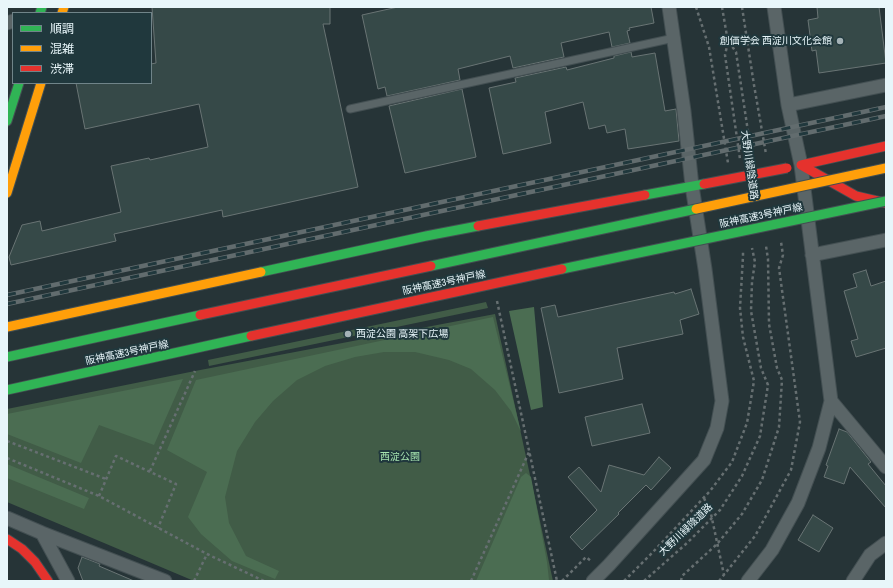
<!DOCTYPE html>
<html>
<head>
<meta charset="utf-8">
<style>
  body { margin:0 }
  #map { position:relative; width:893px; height:588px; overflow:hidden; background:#263437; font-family:"Archivo Narrow","Noto Sans JP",sans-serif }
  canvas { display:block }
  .frame { position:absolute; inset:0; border:8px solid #e8f6fa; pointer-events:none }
  .legend { position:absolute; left:12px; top:12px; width:140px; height:72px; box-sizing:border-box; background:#20383d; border:1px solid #708489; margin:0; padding:5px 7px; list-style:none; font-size:12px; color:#e8f6fa }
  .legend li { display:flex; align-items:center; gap:8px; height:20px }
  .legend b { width:20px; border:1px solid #708489 }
</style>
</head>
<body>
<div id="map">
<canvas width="893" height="588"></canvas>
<div class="frame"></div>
<ul class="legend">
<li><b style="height:5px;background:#30b455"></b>順調</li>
<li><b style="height:5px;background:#ff9f0a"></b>混雑</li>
<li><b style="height:5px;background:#e5322d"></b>渋滞</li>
</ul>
</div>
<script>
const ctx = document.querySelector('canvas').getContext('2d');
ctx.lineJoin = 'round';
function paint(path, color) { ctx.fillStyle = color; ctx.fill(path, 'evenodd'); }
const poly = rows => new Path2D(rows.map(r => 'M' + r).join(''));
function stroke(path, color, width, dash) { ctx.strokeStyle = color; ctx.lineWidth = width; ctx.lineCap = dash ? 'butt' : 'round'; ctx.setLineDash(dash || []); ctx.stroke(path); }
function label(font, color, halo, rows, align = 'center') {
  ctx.font = font + ' "Archivo Narrow","Noto Sans JP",sans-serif'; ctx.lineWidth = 4; ctx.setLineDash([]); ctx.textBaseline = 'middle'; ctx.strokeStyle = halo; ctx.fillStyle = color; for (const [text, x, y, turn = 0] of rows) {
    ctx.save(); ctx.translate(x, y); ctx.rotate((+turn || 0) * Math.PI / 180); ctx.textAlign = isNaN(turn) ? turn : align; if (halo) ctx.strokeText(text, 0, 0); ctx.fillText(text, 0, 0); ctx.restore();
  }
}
paint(poly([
  [486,302,488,308,209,366,208,360],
  [495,314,553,581,194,581,7,502,7,409,195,371]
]), '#415c47');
paint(poly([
  [534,307,543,407,531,410,509,311],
  [493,317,521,432,511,411,495,390,471,369,449,360,415,352,384,352,355,357,325,366,297,380,273,401,255,422,237,451,225,497,229,523,246,556,279,571,275,579,232,561,201,534,188,517,207,472,167,450,196,380],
  [183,379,154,445,99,425,81,463,7,434,7,414],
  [7,464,89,498,84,509,7,478],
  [526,473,531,477,547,562,549,580,476,581,521,477]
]), '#4b6d52');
const building = poly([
  [152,7,330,7,330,24,323,24,358,187,223,217,222,210,114,234,116,241,11,265,9,257,22,225,40,221,42,231,121,212,111,166,149,158,150,160,208,147,199,104,85,129,76,83,151,83,151,64,156,63,152,7],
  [398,7,651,7,654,23,629,28,630,30,627,31,630,43,612,47,609,32,561,43,564,57,513,68,510,56,458,69,460,80,387,96,385,87,378,89,362,15,398,7],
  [817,7,879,7,886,63,819,73,816,50,812,51,808,20,818,18,817,7],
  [631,52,632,57,655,53,665,111,676,109,679,141,628,149,625,129,607,133,605,125,589,129,583,102,545,112,551,143,503,154,489,88,516,82,515,78,566,67,567,70,614,58,614,56,631,52],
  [462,89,476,157,405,173,389,106,462,89],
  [866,270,871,286,886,281,886,348,856,357,851,341,858,339,844,291,857,287,853,274,866,270],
  [691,289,699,314,680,320,683,334,617,348,623,379,559,393,541,308,555,305,558,317,674,292,675,294,691,289],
  [642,404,650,433,592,446,585,417,642,404],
  [839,429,847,432,871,462,868,464,886,486,886,508,850,467,844,484,824,477,828,466,826,465,839,429],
  [659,457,671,468,651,490,646,485,618,513,619,514,582,550,570,537,597,510,568,477,579,467,601,492,609,465,644,475,659,457],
  [813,515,833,528,819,552,798,540,813,515],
  [82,557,100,564,99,566,134,581,83,581,78,568,82,557]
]);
paint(building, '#364948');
stroke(building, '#697474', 1);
const lane = poly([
  [350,109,674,38]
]);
const street = poly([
  [7,23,13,21],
  [788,105,886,85],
  [812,255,886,240],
  [831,401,886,467],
  [7,518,42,533,165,581],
  [42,533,68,581],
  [593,581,609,565,704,460,717,428,722,401,705,269,692,186,684,111,669,7],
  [748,581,772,550,798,503,819,448,831,401,801,165,788,105,774,7],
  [853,581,870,555,886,543]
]);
const fast = poly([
  [40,13,42,7],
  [7,121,19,83],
  [645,195,704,184],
  [261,272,426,236,478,226]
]);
const slow = poly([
  [62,13,64,7],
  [7,193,41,83],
  [7,327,261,272]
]);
const jam = poly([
  [801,165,856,196,886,203],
  [801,165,886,146],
  [478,226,645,195],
  [7,539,22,549,35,562,48,581]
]);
stroke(lane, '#434f52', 9);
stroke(street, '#434f52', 15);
stroke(fast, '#434f52', 11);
stroke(slow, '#434f52', 11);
stroke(jam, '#434f52', 11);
stroke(poly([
  [696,7,709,47,728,163],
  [722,7,728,42,725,55,740,159],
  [742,7,754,85,766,154],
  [729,42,736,52,752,158],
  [497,301,557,581],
  [7,441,106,479],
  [7,458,99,496,207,554,264,581],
  [150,471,195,371],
  [99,496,116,456,176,484,158,528],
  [704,498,711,514,724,575],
  [194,581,207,554],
  [471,581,529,452],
  [562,581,586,557,591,561],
  [624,581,652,553,710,491,732,462,747,423,754,381,743,337,740,308,743,256,743,250],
  [644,581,687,543,720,510,742,476,760,436,768,385,761,368,751,311,752,282,755,262,752,248],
  [681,581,682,576,717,544,742,514,762,480,779,427,782,380,777,368,769,324,768,259,766,246],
  [719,581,755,536,791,470,800,422,779,268,783,255,781,242]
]), '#666f71', 2.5, [3, 3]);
stroke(lane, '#5a6567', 7);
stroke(street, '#5a6567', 13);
stroke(fast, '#30b455', 9);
stroke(slow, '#ff9f0a', 9);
stroke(jam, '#e5322d', 9);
const rail = poly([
  [7,295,886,107],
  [7,304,886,116]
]);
stroke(rail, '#626c6e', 4.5);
stroke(rail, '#20383d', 3, [9]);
const fastBridge = poly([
  [431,266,696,209],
  [562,269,886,201],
  [7,357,200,315],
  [7,390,251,336]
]);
const slowBridge = poly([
  [696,209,886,168]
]);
const jamBridge = poly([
  [704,184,787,168],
  [200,315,431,266],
  [251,336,562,269]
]);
stroke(fastBridge, '#434f52', 11, []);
stroke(slowBridge, '#434f52', 11, []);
stroke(jamBridge, '#434f52', 11, []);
stroke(fastBridge, '#30b455', 9);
stroke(slowBridge, '#ff9f0a', 9);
stroke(jamBridge, '#e5322d', 9);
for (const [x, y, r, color] of [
  [840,41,4,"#a4b2b6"],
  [348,334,4,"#a4b2b6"]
]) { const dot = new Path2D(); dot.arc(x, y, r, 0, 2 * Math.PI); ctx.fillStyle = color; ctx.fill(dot); stroke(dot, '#20383d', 1.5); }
label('10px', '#e8f6fa', '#20383d', [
  ["創価学会 西淀川文化会館",832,41],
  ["西淀公園 高架下広場",356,334,"left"]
], 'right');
label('10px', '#e8f6fa', '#20383d', [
  ["大野川緑陰道路",749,165,82],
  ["阪神高速3号神戸線",761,216,-12],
  ["阪神高速3号神戸線",444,283,-12],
  ["阪神高速3号神戸線",127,353,-12],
  ["大野川緑陰道路",686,530,-44]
]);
label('10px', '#a7e3af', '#20383d', [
  ["西淀公園",400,457]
]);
</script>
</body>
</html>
